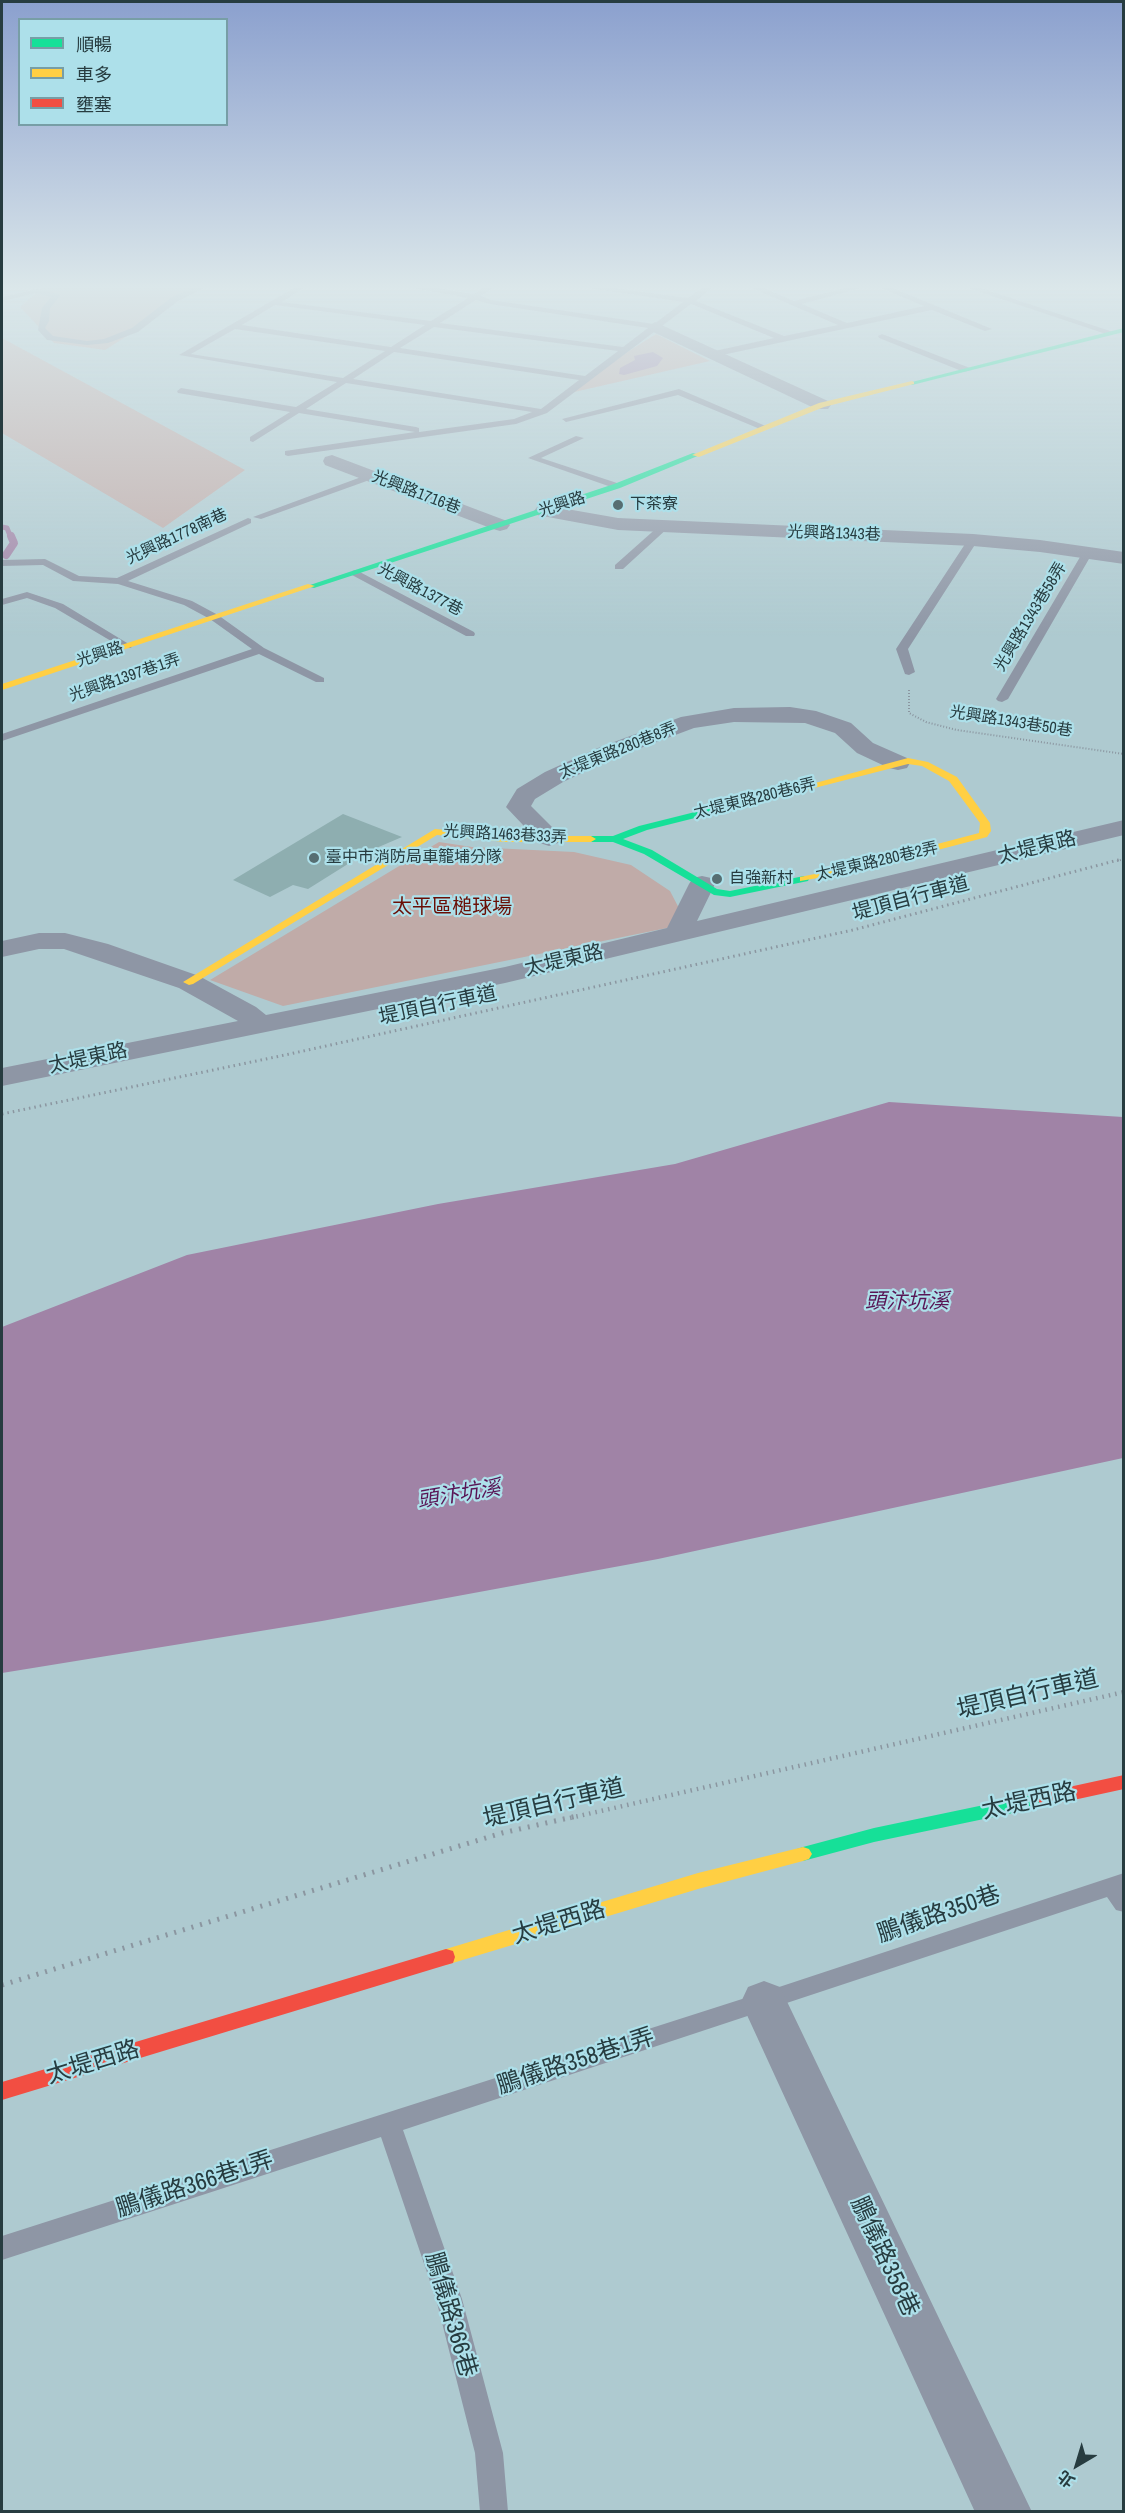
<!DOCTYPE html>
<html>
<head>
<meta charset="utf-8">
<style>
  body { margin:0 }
  #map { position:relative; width:1125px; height:2513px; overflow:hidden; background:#aecad0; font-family:"Archivo Narrow","Noto Sans TC",sans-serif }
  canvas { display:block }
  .frame { position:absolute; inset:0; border:3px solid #273c40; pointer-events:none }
  .legend { position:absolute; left:18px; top:18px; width:210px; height:108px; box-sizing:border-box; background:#ade0ea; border:2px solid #779ea6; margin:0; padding:8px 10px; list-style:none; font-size:18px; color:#273c40 }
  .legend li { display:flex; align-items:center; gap:12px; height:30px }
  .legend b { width:30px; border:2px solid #779ea6 }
  .north { position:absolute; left:1047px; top:2435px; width:60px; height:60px; -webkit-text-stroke:4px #ade0ea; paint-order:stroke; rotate:218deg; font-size:16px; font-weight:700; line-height:24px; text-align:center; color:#273c40 }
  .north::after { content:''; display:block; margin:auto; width:21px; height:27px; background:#273c40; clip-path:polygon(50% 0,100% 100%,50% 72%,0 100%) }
</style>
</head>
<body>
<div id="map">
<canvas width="1125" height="2513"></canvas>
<div class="frame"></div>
<ul class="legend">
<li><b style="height:8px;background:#16e098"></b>順暢</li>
<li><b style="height:8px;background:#ffcf43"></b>車多</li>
<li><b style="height:8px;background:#f24e42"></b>壅塞</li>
</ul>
<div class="north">北</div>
</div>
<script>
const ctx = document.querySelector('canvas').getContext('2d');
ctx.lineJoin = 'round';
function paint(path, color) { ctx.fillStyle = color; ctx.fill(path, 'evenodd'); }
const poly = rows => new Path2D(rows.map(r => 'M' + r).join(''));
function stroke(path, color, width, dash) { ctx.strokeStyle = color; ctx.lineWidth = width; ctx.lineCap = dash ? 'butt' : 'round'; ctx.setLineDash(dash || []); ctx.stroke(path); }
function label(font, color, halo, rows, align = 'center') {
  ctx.font = font + ' "Archivo Narrow","Noto Sans TC",sans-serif'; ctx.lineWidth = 4.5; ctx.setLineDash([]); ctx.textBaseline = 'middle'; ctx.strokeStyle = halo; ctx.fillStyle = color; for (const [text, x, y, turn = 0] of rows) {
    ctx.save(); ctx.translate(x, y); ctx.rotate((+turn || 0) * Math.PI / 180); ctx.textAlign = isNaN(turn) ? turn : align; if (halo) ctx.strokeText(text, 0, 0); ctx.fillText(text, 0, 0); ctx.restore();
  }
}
paint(poly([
  [44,286,208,286,153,314,127,336,105,350,54,343,20,307],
  [656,334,710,361,570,393,565,391],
  [2,338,245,470,163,528,2,433],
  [439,842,472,847,574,852,631,865,670,891,683,916,667,928,283,1006,210,980]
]), '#c0aba8');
paint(poly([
  [653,352,663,358,657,366,624,375,619,374,620,368,635,360,634,356],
  [889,1102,1123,1117,1123,1458,658,1559,322,1621,2,1673,2,1327,187,1255,438,1204,675,1164]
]), '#a083a6');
stroke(poly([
  [2,527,7,528,11,538]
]), '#a083a6', 5);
stroke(poly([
  [6,555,14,543,11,536]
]), '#a083a6', 8);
paint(poly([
  [343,814,402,837,367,852,308,889,293,885,270,897,233,880]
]), '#8eaeb0');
stroke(poly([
  [909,690,909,713,926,722,957,730,1124,754],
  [1117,861,1124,859]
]), '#8b96a0', 2, [1, 2]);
stroke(poly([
  [2,1114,285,1055,853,930,1122,859]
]), '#8b96a0', 3, [1.5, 4]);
stroke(poly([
  [570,1818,1124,1692]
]), '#8b96a0', 4.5, [1.5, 5]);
stroke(poly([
  [2,1985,502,1833,577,1816]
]), '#8b96a0', 5, [2, 7]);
paint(poly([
  [197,286,208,286,178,301,138,332,108,343,87,345,47,340,38,330,42,308,51,297,37,293,2,301,2,297,37,289,59,294,60,296,50,308,49,321,45,328,53,336,87,341,104,339,132,328,172,297,197,286],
  [297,286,307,286,282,302,431,321,468,298,402,286,424,286,474,294,486,286,496,286,481,296,491,300,654,324,683,302,575,286,600,286,688,298,704,286,714,286,696,301,784,336,838,325,747,286,759,286,794,301,853,286,868,286,802,304,847,323,924,306,876,286,888,286,992,329,985,331,932,310,713,357,710,356,710,352,774,338,691,304,547,413,516,424,288,456,285,455,285,451,415,432,299,413,253,442,250,441,250,437,290,412,178,393,177,391,181,388,296,407,337,382,179,355,297,286],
  [476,300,490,304,648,328,623,347,440,323,476,300],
  [275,305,425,325,391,347,242,325,275,305],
  [434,327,618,351,585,376,400,348,434,327],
  [235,329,385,351,343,378,191,354,235,329],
  [394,352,579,380,541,409,353,379,394,352],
  [346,383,532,412,514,419,419,432,419,428,416,427,306,409,346,383],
  [962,286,975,286,1116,333,1109,335,962,286],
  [882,334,970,368,971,370,964,372,879,338,878,336,882,334],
  [679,389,768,427,760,429,678,395,566,422,562,419,679,389],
  [576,436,584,438,541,458,620,484,620,488,614,488,528,458,576,436],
  [372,473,377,476,375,478,261,519,253,517,372,473],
  [248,518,251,519,251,523,128,581,192,601,218,615,264,648,324,678,324,682,316,682,259,654,2,741,2,734,252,649,210,619,184,605,118,584,73,581,43,565,2,566,2,560,45,559,79,576,117,578,248,518],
  [660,525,669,527,623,569,615,569,615,565,660,525],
  [969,538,978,540,908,649,915,672,909,675,905,674,896,649,969,538],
  [1088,549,1093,552,1008,699,1002,702,998,701,996,699,1083,552,1088,549],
  [356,570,474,632,475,634,474,636,466,636,352,575,352,571,356,570],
  [27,592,63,604,132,646,131,648,123,648,55,608,27,598,2,605,2,599,27,592],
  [1124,1873,1124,1912,1116,1910,1107,1897,403,2130,462,2299,503,2453,508,2512,480,2512,475,2453,436,2299,381,2137,2,2260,2,2236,764,1992,1124,1873]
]), '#8e96a5');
paint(poly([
  [655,322,828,401,831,405,828,409,816,409,649,330,647,327,655,322],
  [332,455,507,521,510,525,507,529,500,531,493,529,325,465,323,461,325,457,332,455],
  [544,505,618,518,973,534,1040,540,1124,552,1124,564,1040,552,973,546,618,530,537,515,534,511,537,507,544,505],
  [790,707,816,711,851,723,873,743,907,758,910,763,907,768,898,770,889,768,857,753,835,733,805,723,734,722,694,728,614,758,563,782,535,799,531,806,558,833,562,838,558,843,549,846,540,843,506,807,517,789,545,772,598,748,681,717,734,708,790,707],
  [1124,820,1124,835,505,983,2,1086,2,1068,238,1021,179,988,64,949,39,949,2,957,2,941,39,933,65,933,108,944,199,976,256,1007,266,1015,505,967,667,928,689,884,693,878,702,876,711,878,715,884,697,921,1124,820],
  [764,1981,780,1987,1032,2512,975,2512,741,2002,748,1987,764,1981]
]), '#8e96a5');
paint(poly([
  [1124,328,1124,332,912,385,908,383,1124,328],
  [693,453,700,455,620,488,314,588,307,586,614,484,693,453],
  [787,789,791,790,791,794,647,830,623,839,652,850,717,889,730,891,804,876,809,879,808,881,730,897,714,895,644,854,613,842,591,842,586,839,591,836,613,836,639,826,787,789],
  [1046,1792,1052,1794,1055,1799,1052,1804,1046,1806,874,1842,803,1861,797,1859,794,1854,797,1849,803,1847,874,1828,1046,1792]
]), '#16e098');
paint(poly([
  [912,381,914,382,914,384,824,407,699,457,692,455,819,403,912,381],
  [308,584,315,586,2,690,2,684,308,584],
  [908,758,928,762,957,777,990,823,991,831,987,837,854,872,800,881,800,877,854,866,979,833,980,823,949,781,922,766,908,764,787,795,782,792,908,758],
  [435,829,505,836,591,836,596,839,591,842,505,842,437,835,193,984,189,985,183,982,435,829],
  [803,1847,809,1849,812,1854,809,1859,803,1861,698,1889,446,1965,439,1963,437,1957,439,1951,446,1949,698,1873,803,1847]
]), '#ffcf43');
paint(poly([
  [1124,1775,1124,1789,1046,1806,1040,1804,1037,1799,1040,1794,1046,1792,1124,1775],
  [446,1949,453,1951,455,1957,453,1963,446,1965,2,2100,2,2082,446,1949]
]), '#f24e42');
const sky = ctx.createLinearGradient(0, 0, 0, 638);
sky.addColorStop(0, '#8ba0ce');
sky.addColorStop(0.45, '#dbe7ea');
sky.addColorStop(1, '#dbe7ea00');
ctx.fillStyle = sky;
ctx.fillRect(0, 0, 1125, 638);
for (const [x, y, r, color] of [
  [618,505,6,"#566e72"],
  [314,858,6,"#566e72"],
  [717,879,6,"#566e72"]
]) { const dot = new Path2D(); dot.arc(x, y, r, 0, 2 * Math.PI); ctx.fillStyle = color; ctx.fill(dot); stroke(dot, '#ade0ea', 2); }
label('16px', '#273c40', '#ade0ea', [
  ["光興路1716巷",416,493,21],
  ["光興路",562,505,-18],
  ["光興路1343巷",834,534,2],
  ["光興路1778南巷",177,537,-25],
  ["光興路1377巷",420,590,28],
  ["光興路1343巷58弄",1031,617,-59],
  ["光興路",100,655,-18],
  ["光興路1397巷1弄",125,678,-19],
  ["光興路1343巷50巷",1011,722,9],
  ["太堤東路280巷8弄",618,751,-22],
  ["太堤東路280巷6弄",755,799,-14],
  ["光興路1463巷33弄",505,835,3],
  ["太堤東路280巷2弄",877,862,-13]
]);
label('16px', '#273c40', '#ade0ea', [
  ["下茶寮",630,505],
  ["臺中市消防局車籠埔分隊",326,858],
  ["自強新村",729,879]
], 'left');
label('20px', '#273c40', '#ade0ea', [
  ["太堤東路",1037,848,-14],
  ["堤頂自行車道",911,899,-15],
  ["太堤東路",564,961,-13],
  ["堤頂自行車道",438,1006,-12],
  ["太堤東路",88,1059,-12]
]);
label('20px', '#6a0e05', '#ade0ea', [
  ["太平區槌球場",452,908]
]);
label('italic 21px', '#591555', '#ade0ea', [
  ["頭汴坑溪",907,1302],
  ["頭汴坑溪",459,1495,-9]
]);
label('24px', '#273c40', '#ade0ea', [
  ["堤頂自行車道",1028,1695,-13],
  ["太堤西路",1029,1802,-12],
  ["堤頂自行車道",554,1804,-13],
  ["鵬儀路350巷",939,1915,-19],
  ["太堤西路",559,1923,-17],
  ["鵬儀路358巷1弄",576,2062,-18],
  ["太堤西路",93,2063,-17],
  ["鵬儀路366巷1弄",195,2185,-18],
  ["鵬儀路358巷",884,2257,65],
  ["鵬儀路366巷",450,2315,74]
]);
</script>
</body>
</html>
